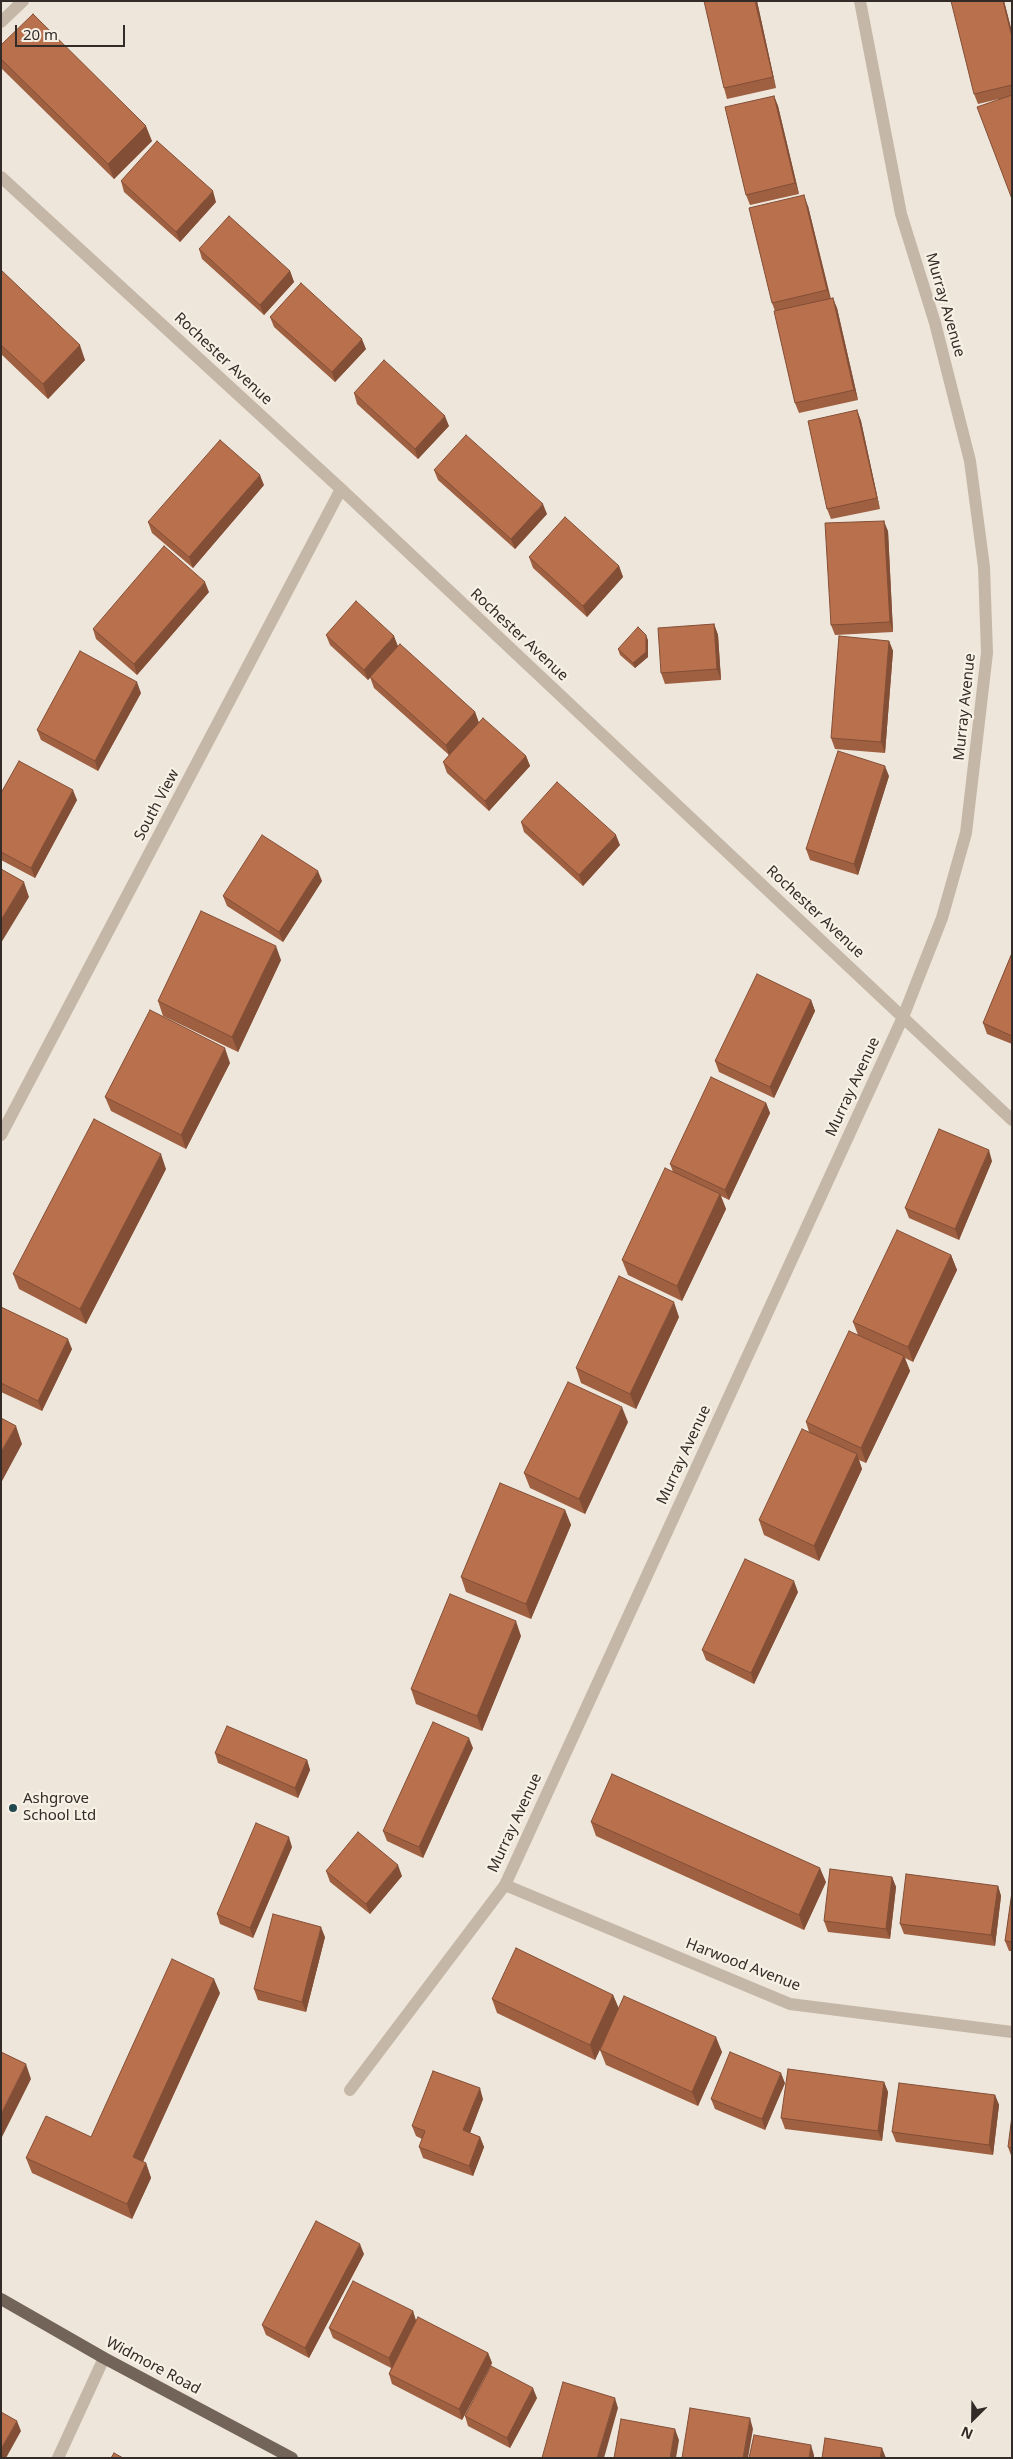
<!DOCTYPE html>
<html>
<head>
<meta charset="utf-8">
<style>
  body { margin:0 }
  #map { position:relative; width:1013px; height:2459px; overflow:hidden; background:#eee6da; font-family:"Noto Sans",sans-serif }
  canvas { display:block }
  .frame { position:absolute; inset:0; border:2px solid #322b27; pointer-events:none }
  .north { position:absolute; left:948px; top:2394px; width:50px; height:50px; -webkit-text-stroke:4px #f7f0e5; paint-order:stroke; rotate:203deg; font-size:14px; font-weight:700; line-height:20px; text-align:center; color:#322b27 }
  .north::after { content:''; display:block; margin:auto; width:18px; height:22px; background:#322b27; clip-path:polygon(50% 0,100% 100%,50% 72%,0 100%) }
  .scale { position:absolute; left:15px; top:25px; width:110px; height:22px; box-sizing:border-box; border:2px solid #322b27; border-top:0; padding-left:6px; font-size:15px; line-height:18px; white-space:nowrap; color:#322b27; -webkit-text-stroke:4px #f7f0e5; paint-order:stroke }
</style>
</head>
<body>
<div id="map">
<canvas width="1013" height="2459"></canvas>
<div class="frame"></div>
<div class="north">N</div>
<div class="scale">20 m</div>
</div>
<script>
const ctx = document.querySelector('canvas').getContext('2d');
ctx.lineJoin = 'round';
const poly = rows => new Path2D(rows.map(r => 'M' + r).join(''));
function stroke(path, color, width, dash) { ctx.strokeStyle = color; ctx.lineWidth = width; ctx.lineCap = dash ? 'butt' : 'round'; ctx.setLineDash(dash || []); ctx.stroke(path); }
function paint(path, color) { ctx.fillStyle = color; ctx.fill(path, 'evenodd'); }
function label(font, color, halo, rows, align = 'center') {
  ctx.font = font + ' "Noto Sans",sans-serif'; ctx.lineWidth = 4.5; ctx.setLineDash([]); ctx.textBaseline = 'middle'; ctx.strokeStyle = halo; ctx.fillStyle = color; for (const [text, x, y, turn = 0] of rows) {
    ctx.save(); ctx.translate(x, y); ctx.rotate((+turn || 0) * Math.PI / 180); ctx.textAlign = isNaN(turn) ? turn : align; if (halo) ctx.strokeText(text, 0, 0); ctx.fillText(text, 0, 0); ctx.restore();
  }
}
stroke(poly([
  [1,22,23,1],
  [1,177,341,489,1012,1120],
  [1,1135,341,489],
  [505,1885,790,2004,1012,2032],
  [350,2090,505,1885,903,1017,942,918,966,833,987,653,984,567,970,461,935,323,901,214,860,1],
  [58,2458,104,2358]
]), '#c5b7a7', 12);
stroke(poly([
  [1,2299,104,2358,292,2458]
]), '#736459', 12);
paint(poly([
  [757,1,776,88,727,99,724,88],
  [1004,1,1012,32,1012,199,999,99,978,104,974,94],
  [1,45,152,141,114,179,1,68],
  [774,96,778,106,799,194,750,205,746,195],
  [121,181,216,202,180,242,124,192],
  [808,206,831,299,837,308,858,400,799,413,795,403,775,311,772,303],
  [199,249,290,271,294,282,264,315,202,259],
  [1,270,85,360,48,399,1,354],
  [270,317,366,349,335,382,274,327],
  [354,393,449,426,418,459,357,404],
  [857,410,861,421,880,509,831,519,827,509],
  [434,470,547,514,515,549,438,480],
  [264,485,193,568,152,533,148,522],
  [888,531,893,632,835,635,831,625],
  [529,557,619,566,623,577,587,617,533,568],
  [209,592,137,675,96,639,93,629],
  [714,624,718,635,721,680,665,684,661,673],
  [326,635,398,646,475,712,479,723,526,756,530,766,489,811,447,773,443,762,449,755,374,688,370,677,393,652,368,680,330,645],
  [648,640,648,657,635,668,620,655,618,649],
  [889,641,893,651,885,753,835,749,831,738],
  [141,693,98,771,41,740,37,730],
  [889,776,858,875,810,860,806,849],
  [1,793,77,800,35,878,1,860],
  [521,822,620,845,583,886,524,832],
  [322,881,283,942,227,906,223,896],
  [1012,953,1012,1044,987,1034,983,1023],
  [281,960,238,1052,163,1016,158,1001],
  [811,1000,815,1011,774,1098,719,1072,715,1061],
  [230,1063,186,1149,111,1111,105,1097],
  [766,1103,770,1113,729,1200,721,1196,726,1209,682,1301,628,1275,622,1260,673,1172,670,1164],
  [992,1161,959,1240,909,1218,905,1208],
  [166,1169,86,1324,19,1289,13,1274],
  [951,1255,957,1270,913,1362,905,1358,910,1371,866,1463,859,1460,862,1469,819,1561,764,1535,759,1520,809,1432,806,1422,858,1335,853,1322],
  [1,1307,72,1349,42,1411,1,1392],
  [679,1317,636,1409,581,1383,576,1368],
  [628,1422,585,1514,530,1488,524,1473],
  [565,1510,571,1525,531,1619,466,1592,461,1577],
  [798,1592,754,1684,706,1660,702,1650],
  [521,1636,482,1731,416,1704,411,1689],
  [473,1748,423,1858,387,1841,383,1831],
  [215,1753,307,1760,310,1770,298,1798,218,1763],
  [591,1822,826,1882,804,1930,596,1836],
  [292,1847,253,1938,220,1924,217,1914],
  [326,1871,402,1876,370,1914,330,1882],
  [892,1877,896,1887,890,1939,828,1932,824,1921],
  [998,1886,1001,1896,995,1946,904,1934,900,1924],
  [1012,1892,1012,1951,1009,1951,1005,1941],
  [325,1937,306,2012,258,2000,254,1989],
  [220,1993,143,2162,146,2163,151,2178,132,2219,32,2173,26,2158,91,2137],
  [613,1995,619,2009,722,2052,698,2106,606,2065,600,2050,611,2026,595,2060,497,2013,492,1999],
  [884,2082,888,2092,882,2141,785,2129,781,2118],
  [785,2083,765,2130,715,2109,711,2099],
  [995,2095,999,2105,993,2155,896,2142,892,2132],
  [483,2099,470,2133,480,2137,484,2147,473,2176,423,2158,419,2147,422,2139,416,2136,412,2126],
  [1008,2147,1012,2148,1012,2158],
  [364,2254,309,2358,266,2335,262,2325],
  [413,2311,416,2320,488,2353,492,2363,462,2420,392,2384,389,2374,391,2368,333,2338,329,2328],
  [537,2398,510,2448,468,2426,465,2416]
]), '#9f6042');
paint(poly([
  [755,1,757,1,776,88,773,77],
  [1003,1,1004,1,1012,32,1012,37],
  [774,96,778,106,799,194,795,183],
  [146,126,152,141,114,179,108,164],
  [213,191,216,202,180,242,176,232],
  [804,195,808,206,831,301,827,290],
  [290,271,294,282,264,315,260,305],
  [833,298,837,308,858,400,854,390],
  [362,339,366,349,335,382,332,372],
  [80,345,85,360,48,399,43,384],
  [857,410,861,421,880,509,877,498],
  [445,416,449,426,418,459,415,449],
  [260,475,264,485,193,568,189,557],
  [543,504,547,514,515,549,511,539],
  [884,521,888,531,893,632,890,622],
  [619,566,623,577,587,617,583,606],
  [205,582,209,592,137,675,134,664],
  [714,624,718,635,721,680,717,669],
  [646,635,648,640,648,657,635,668,633,663],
  [394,636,398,646,368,680,364,670],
  [889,641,893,651,885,753,881,742],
  [137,682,141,693,98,771,95,761],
  [475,712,479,723,449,756,446,745],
  [526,756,530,766,489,811,485,801],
  [885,766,889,776,858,875,854,864],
  [73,790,77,800,35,878,31,868],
  [616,835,620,845,583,886,579,875],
  [318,871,322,881,283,942,279,932],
  [24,882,29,897,1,943,1,920],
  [276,946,281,960,238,1052,232,1037],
  [811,1000,815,1011,774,1098,770,1087],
  [225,1048,230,1063,186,1149,181,1135],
  [766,1103,770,1113,729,1200,725,1190],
  [989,1150,992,1161,959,1240,955,1229],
  [161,1154,166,1169,86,1324,80,1309],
  [720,1194,726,1209,682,1301,677,1286],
  [951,1255,957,1270,913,1362,908,1347],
  [674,1302,679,1317,636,1409,630,1394],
  [68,1339,72,1349,42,1411,38,1401],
  [904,1356,910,1371,866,1463,861,1448],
  [622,1407,628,1422,585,1514,579,1499],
  [16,1426,22,1444,1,1483,1,1452],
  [857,1454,862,1469,819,1561,814,1546],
  [565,1510,571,1525,531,1619,526,1604],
  [794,1581,798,1592,754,1684,751,1673],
  [516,1621,521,1636,482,1731,477,1716],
  [469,1738,473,1748,423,1858,419,1847],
  [307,1760,310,1770,298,1798,295,1788],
  [289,1837,292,1847,253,1938,250,1928],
  [398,1865,402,1876,370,1914,366,1904],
  [820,1868,826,1882,804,1930,799,1915],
  [892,1877,896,1887,890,1939,886,1929],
  [998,1886,1001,1896,995,1946,991,1935],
  [321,1927,325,1937,306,2012,302,2002],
  [214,1979,220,1993,138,2172,133,2157],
  [613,1995,619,2009,595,2060,590,2045],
  [716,2037,722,2052,698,2106,692,2092],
  [26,2064,31,2079,1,2139,1,2114],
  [781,2073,785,2083,765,2130,762,2119],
  [884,2082,888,2092,882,2141,878,2131],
  [480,2088,483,2099,467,2141,463,2130],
  [995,2095,999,2105,993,2155,989,2145],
  [480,2137,484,2147,473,2176,469,2166],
  [146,2163,151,2178,132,2219,127,2204],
  [360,2244,364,2254,309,2358,305,2348],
  [413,2311,416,2322,392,2369,389,2358],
  [488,2353,492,2363,462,2420,459,2409],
  [533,2388,537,2398,510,2448,507,2438],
  [615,2398,618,2408,604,2458,597,2458],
  [750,2418,753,2429,748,2458,743,2458],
  [17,2421,21,2431,6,2458,1,2458,1,2449],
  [675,2429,679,2440,676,2458,670,2458],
  [811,2445,814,2455,814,2458,809,2458],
  [882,2448,886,2458,880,2458]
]), '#824e36');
const building = poly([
  [704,1,755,1,773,77,724,88,704,1],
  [951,1,1003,1,1012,37,1012,85,974,94,951,1],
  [33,14,146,126,108,164,1,59,1,45,33,14],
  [1012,95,1012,199,977,107,1012,95],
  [774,96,795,183,746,195,725,107,774,96],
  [157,141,213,191,176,232,121,181,157,141],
  [804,195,827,290,772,303,749,208,804,195],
  [229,216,290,271,260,305,199,249,229,216],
  [1,270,80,345,43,384,1,345,1,270],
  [301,283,362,339,332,372,270,317,301,283],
  [833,298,854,390,795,403,774,311,833,298],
  [384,360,445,416,415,449,354,393,384,360],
  [857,410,877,498,827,509,808,421,857,410],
  [466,435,543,504,511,539,434,470,466,435],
  [220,440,260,475,189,557,148,522,220,440],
  [565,517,619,566,583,606,529,557,565,517],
  [884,521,890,622,831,625,825,523,884,521],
  [164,546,205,582,134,664,93,629,164,546],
  [356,601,394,636,364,670,326,635,356,601],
  [714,624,717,669,661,673,658,628,714,624],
  [638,627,646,635,646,652,633,663,618,649,638,627],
  [839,636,889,641,881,742,831,738,839,636],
  [400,644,475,712,446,745,370,677,400,644],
  [80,651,137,682,95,761,37,730,80,651],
  [483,718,526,756,485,801,443,762,483,718],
  [838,751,885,766,854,864,806,849,838,751],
  [19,761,73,790,31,868,1,852,1,793,19,761],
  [557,782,616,835,579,875,521,822,557,782],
  [262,835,318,871,279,932,223,896,262,835],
  [1,869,24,882,1,920,1,869],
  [201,911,276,946,232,1037,158,1001,201,911],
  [1012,953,1012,1036,983,1023,1012,953],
  [757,974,811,1000,770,1087,715,1061,757,974],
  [150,1010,225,1048,181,1135,105,1097,150,1010],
  [711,1077,766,1103,725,1190,670,1164,711,1077],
  [94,1119,161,1154,80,1309,13,1274,94,1119],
  [939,1129,989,1150,955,1229,905,1208,939,1129],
  [665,1168,720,1194,677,1286,622,1260,665,1168],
  [897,1230,951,1255,908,1347,853,1322,897,1230],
  [619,1276,674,1302,630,1394,576,1368,619,1276],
  [1,1307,68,1339,38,1401,1,1383,1,1307],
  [849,1331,904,1356,861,1448,806,1422,849,1331],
  [568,1382,622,1407,579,1499,524,1473,568,1382],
  [1,1418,16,1426,1,1452,1,1418],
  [802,1429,857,1454,814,1546,759,1520,802,1429],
  [500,1483,565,1510,526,1604,461,1577,500,1483],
  [745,1559,794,1581,751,1673,702,1650,745,1559],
  [450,1594,516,1621,477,1716,411,1689,450,1594],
  [433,1722,469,1738,419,1847,383,1831,433,1722],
  [227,1726,307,1760,295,1788,215,1753,227,1726],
  [612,1774,820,1868,799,1915,591,1822,612,1774],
  [256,1823,289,1837,250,1928,217,1914,256,1823],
  [358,1832,398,1865,366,1904,326,1871,358,1832],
  [830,1869,892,1877,886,1929,824,1921,830,1869],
  [906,1874,998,1886,991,1935,900,1924,906,1874],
  [1012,1892,1012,1942,1005,1941,1012,1892],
  [273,1914,321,1927,302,2002,254,1989,273,1914],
  [516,1948,613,1995,590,2045,492,1999,516,1948],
  [172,1959,214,1979,133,2157,146,2163,127,2204,26,2158,46,2116,91,2137,172,1959],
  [624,1996,716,2037,692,2092,600,2050,624,1996],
  [1,2052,26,2064,1,2114,1,2052],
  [730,2052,781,2073,762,2119,711,2099,730,2052],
  [788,2069,884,2082,878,2131,781,2118,788,2069],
  [433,2071,480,2088,463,2130,480,2137,469,2166,419,2147,425,2131,412,2126,433,2071],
  [899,2083,995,2095,989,2145,892,2132,899,2083],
  [1012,2116,1012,2148,1008,2147,1012,2116],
  [316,2221,360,2244,305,2348,262,2325,316,2221],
  [353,2281,413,2311,389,2358,329,2328,353,2281],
  [418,2317,488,2353,459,2409,389,2374,418,2317],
  [491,2366,533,2388,507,2438,465,2416,491,2366],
  [563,2382,615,2398,597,2458,542,2458,563,2382],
  [690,2408,750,2418,743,2458,682,2458,690,2408],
  [1,2412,17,2421,1,2449,1,2412],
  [621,2419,675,2429,670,2458,614,2458,621,2419],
  [754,2435,811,2445,809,2458,749,2458,754,2435],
  [825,2438,882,2448,880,2458,822,2458,825,2438],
  [114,2453,123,2458,111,2458,114,2453]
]);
paint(building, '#b9704d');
stroke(building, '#824e36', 1);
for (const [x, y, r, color] of [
  [13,1808,5,"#21484f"]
]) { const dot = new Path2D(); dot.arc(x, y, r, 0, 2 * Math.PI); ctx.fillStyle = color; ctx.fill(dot); stroke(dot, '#f7f0e5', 2); }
label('15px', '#322b27', '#f7f0e5', [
  ["Murray Avenue",945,305,74],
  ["Rochester Avenue",223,359,43],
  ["Rochester Avenue",519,635,43],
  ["Murray Avenue",965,707,-84],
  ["South View",157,805,-62],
  ["Rochester Avenue",815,912,43],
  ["Murray Avenue",853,1087,-65],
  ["Murray Avenue",684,1455,-65],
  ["Murray Avenue",515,1823,-65],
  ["Harwood Avenue",743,1965,21],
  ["Widmore Road",153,2366,28]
]);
label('15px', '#322b27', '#f7f0e5', [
  ["Ashgrove",23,1799],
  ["School Ltd",23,1816]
], 'left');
</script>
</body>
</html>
